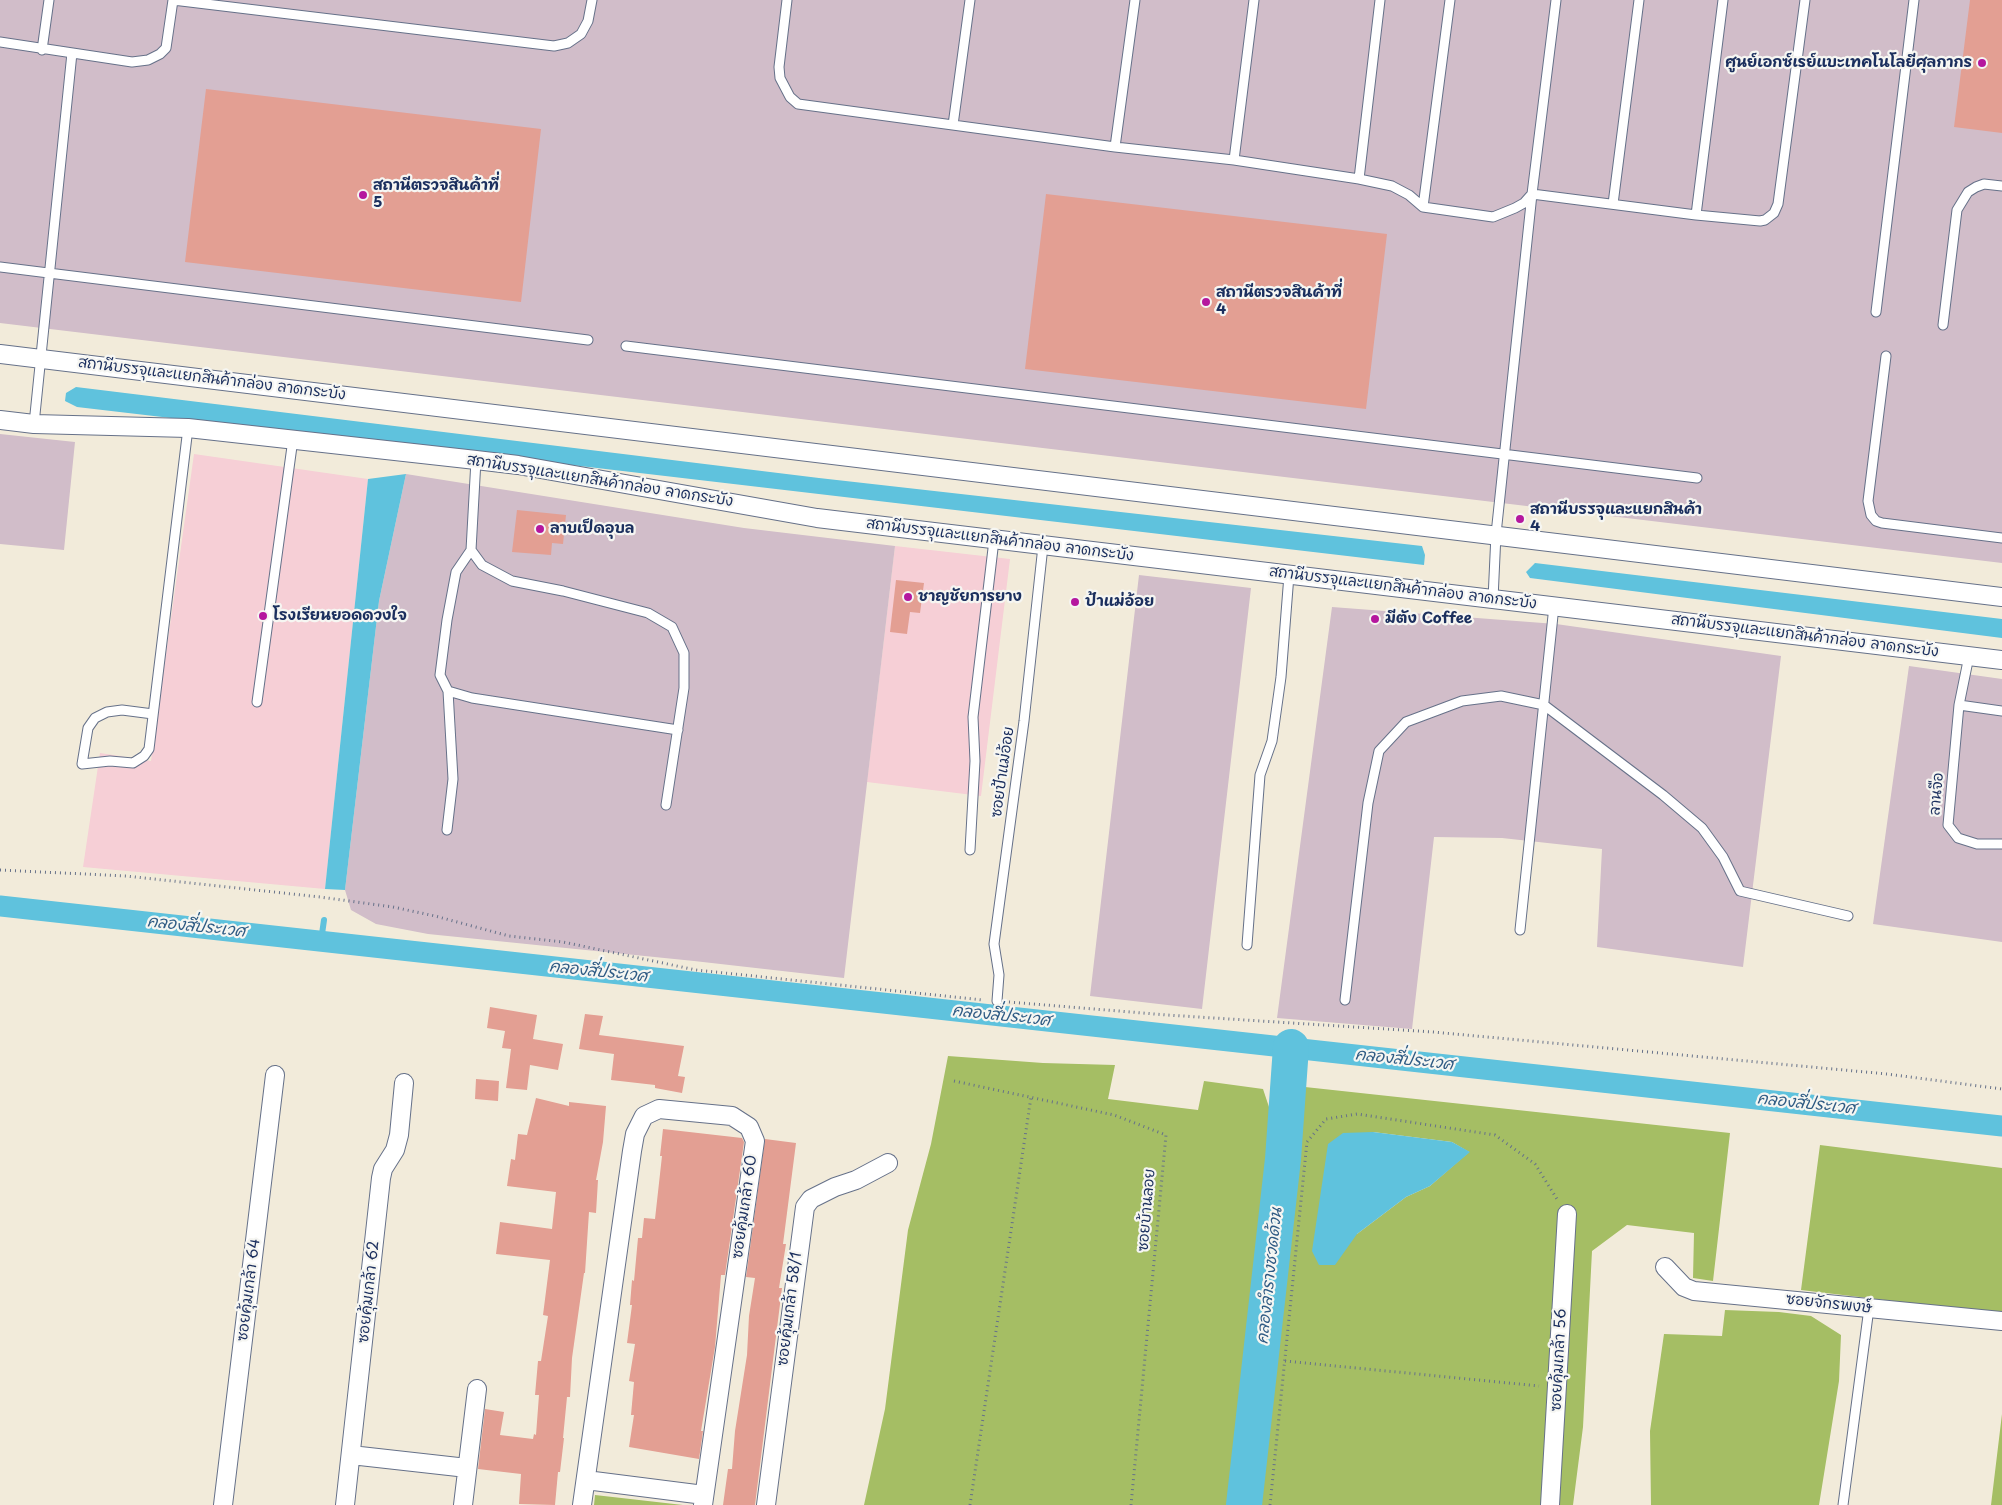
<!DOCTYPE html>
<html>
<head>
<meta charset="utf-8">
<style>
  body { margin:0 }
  canvas { display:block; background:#f2ebda }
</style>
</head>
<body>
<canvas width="2002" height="1505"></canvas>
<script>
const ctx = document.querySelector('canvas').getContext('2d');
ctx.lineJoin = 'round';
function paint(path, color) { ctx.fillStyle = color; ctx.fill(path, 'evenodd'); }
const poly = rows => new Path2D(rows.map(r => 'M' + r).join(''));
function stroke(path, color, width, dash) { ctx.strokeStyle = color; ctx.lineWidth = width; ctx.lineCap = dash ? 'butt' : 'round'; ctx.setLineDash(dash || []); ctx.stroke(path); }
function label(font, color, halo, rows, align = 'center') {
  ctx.font = font + ' "Playpen Sans","Playpen Sans Thai",sans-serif'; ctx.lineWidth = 4.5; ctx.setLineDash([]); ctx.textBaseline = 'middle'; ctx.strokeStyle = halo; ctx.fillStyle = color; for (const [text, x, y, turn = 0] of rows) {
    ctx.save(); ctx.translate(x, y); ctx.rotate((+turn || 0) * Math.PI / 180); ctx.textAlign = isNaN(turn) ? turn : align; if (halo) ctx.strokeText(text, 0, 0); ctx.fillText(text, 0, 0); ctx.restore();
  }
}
paint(poly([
  [194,454,368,479,325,889,83,867,100,753,151,761],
  [895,546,1010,559,981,796,867,782]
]), '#f6cfd6');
paint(poly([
  [0,0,2002,0,2002,563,0,323],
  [0,434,75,442,64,550,0,544],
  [406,474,744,528,895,546,844,978,694,961,428,934,376,924,351,910,345,890,379,601],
  [1139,575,1251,588,1202,1009,1090,996],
  [1332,607,1556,624,1781,656,1743,967,1597,947,1602,849,1502,838,1434,837,1412,1029,1277,1018],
  [1909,666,2002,679,2002,942,1873,924]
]), '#d1bdc9');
paint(poly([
  [948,1056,1043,1063,1115,1065,1108,1099,1198,1110,1204,1081,1263,1089,1274,1122,1233,1505,864,1505,885,1409,908,1230,931,1144],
  [1305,1087,1730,1133,1713,1281,1693,1278,1694,1233,1627,1225,1592,1251,1583,1427,1573,1505,1257,1505,1294,1107],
  [1373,1132,1452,1142,1469,1152,1430,1186,1406,1197,1357,1234],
  [1820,1145,2002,1168,2002,1314,1801,1290],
  [1725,1310,1779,1312,1811,1316,1841,1335,1839,1381,1819,1505,1651,1505,1650,1431,1664,1334,1722,1336],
  [2002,1414,2002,1505,1991,1505],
  [595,1495,683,1505,594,1505]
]), '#a5be64');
paint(poly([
  [76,387,819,478,1422,546,1425,555,1424,565,77,407,65,401,66,393],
  [406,474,379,601,345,890,325,889,368,479],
  [1535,563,2002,619,2002,638,1530,578,1526,572],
  [1373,1132,1452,1142,1470,1152,1430,1186,1406,1197,1357,1234,1335,1265,1319,1265,1312,1251,1328,1144,1343,1133]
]), '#5fc2dd');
stroke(poly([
  [321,941,324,920]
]), '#5fc2dd', 6);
stroke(poly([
  [0,906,2002,1126]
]), '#5fc2dd', 21);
stroke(poly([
  [1244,1505,1283,1159,1291,1047]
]), '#5fc2dd', 36);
paint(poly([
  [1970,0,2002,0,2002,133,1954,127],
  [206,89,541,129,521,302,185,262],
  [1046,194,1387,234,1366,409,1025,369],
  [517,510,566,515,563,544,552,543,551,555,512,552],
  [896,580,924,583,920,613,910,612,907,634,890,632],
  [490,1007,537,1015,533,1039,563,1044,558,1070,530,1065,527,1090,506,1088,511,1049,502,1048,505,1031,487,1028],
  [585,1014,603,1016,599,1035,684,1046,678,1076,685,1077,682,1093,655,1088,655,1085,611,1080,614,1054,579,1049],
  [476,1079,499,1081,498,1101,475,1099],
  [536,1098,569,1106,569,1102,606,1106,603,1142,596,1180,598,1180,596,1213,589,1212,585,1273,584,1273,572,1358,570,1397,567,1397,563,1438,564,1438,560,1472,558,1472,555,1505,519,1504,521,1474,478,1469,485,1409,504,1412,500,1435,533,1439,534,1434,536,1435,539,1395,535,1395,538,1361,541,1361,548,1316,543,1315,550,1260,496,1254,500,1222,552,1229,556,1192,507,1186,511,1159,515,1160,518,1134,527,1135],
  [663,1129,742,1138,744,1142,725,1275,721,1275,715,1347,701,1431,703,1431,699,1459,629,1447,634,1415,631,1415,634,1382,629,1381,635,1344,627,1343,632,1305,630,1305,632,1280,634,1281,638,1238,642,1238,644,1218,655,1219,662,1156,660,1156],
  [765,1139,796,1143,783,1244,786,1244,779,1288,782,1288,755,1505,723,1505,728,1469,732,1469,735,1431,747,1355,749,1316,755,1278,746,1277]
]), '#e39f93');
const lane = poly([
  [173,0,554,46,568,43,581,34,588,21,592,0],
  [787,0,779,67,780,78,790,97,798,104,1115,147,1234,160,1359,179,1392,186,1409,195,1423,207,1493,217,1515,208,1524,203,1532,194,1696,215,1760,221,1765,220,1774,213,1778,204,1805,0],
  [0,42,132,62,148,60,160,54,166,48,173,0],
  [42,50,49,0],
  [953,125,970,0],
  [1115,147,1135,0],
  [1234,160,1254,0],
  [1359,179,1380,0],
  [1613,204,1639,0],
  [1423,207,1450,0],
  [1696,215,1723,0],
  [0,267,588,340],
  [1876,312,1914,0],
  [1943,325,1957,210,1968,192,1976,187,1984,184,2002,186],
  [626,346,1697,478],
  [1886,356,1868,501,1871,515,1876,521,1882,523,2002,538],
  [34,424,72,53],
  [476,460,471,550,482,565,512,581,563,591,648,613,672,627,684,653,684,688,666,805],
  [471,550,456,572,447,620,440,675,448,691,472,698,678,730],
  [1493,599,1496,534,1532,194,1556,0],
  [257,702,293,439],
  [1959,705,1969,656],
  [2002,711,1959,705,1948,825,1958,838,1977,844,2002,844],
  [153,714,122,710,107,712,95,718,88,728,82,764,110,761,133,763,144,756,149,749,188,428],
  [447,830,453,779,448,691],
  [970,850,975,761,973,717,994,540],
  [1520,930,1554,606],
  [1247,945,1260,775,1272,741,1281,677,1289,575],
  [1345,1000,1368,803,1379,751,1406,722,1462,701,1501,696,1544,705,1663,795,1702,828,1723,857,1740,891,1848,916],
  [997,1001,999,975,994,944,1024,721,1043,546],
  [1843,1505,1869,1308]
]);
const street = poly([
  [0,354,2002,597],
  [0,420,34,424,188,428,476,460,518,465,817,518,2002,660],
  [1665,1267,1684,1287,1694,1291,2002,1321],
  [351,1455,467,1468],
  [586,1480,704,1495],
  [223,1505,275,1075],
  [345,1505,381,1178,383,1169,395,1150,399,1135,404,1083],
  [463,1505,477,1389],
  [582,1505,632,1151,635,1134,644,1116,659,1109,732,1116,749,1127,755,1141,703,1505],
  [766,1505,805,1207,811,1199,835,1187,856,1180,888,1163],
  [1550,1505,1567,1214]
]);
stroke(lane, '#667189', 11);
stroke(street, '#667189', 20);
stroke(poly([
  [0,870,126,876,320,897,393,907,435,916,509,936,563,942,696,970,983,1000],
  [1009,1002,1167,1015,1433,1032,1887,1074,2002,1089],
  [954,1081,1114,1115,1166,1135,1131,1505],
  [1285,1361,1539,1386],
  [970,1505,1031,1097],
  [1270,1505,1307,1142,1326,1119,1357,1114,1495,1135,1535,1164,1557,1199]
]), '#667189', 3, [1, 4]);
stroke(lane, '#fff', 9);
stroke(street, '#fff', 18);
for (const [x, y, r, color] of [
  [1982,63,5,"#b5179e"],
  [363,195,5,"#b5179e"],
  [1206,302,5,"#b5179e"],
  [1520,519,5,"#b5179e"],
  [540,529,5,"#b5179e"],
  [908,597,5,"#b5179e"],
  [1075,602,5,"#b5179e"],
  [263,616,5,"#b5179e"],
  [1375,619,5,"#b5179e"]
]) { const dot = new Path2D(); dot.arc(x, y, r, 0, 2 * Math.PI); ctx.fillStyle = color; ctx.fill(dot); stroke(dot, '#f6f6f2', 2); }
label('bold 15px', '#1b2f5e', '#f6f6f2', [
  ["ศูนย์เอกซ์เรย์แบะเทคโนโลยีศุลกากร",1972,63,"right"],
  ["สถานีตรวจสินค้าที่",373,186],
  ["5",373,203],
  ["สถานีตรวจสินค้าที่",1216,293],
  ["4",1216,310],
  ["สถานีบรรจุและแยกสินค้า",1530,510],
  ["4",1530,527],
  ["ลาบเป็ดอุบล",550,529],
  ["ชาญชัยการยาง",918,597],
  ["ป้าแม่อ้อย",1085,602],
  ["โรงเรียนยอดดวงใจ",273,616],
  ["มีตัง Coffee",1385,619]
], 'left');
label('15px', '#1b2f5e', '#f6f6f2', [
  ["สถานีบรรจุและแยกสินค้ากล่อง ลาดกระบัง",212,379,7],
  ["สถานีบรรจุและแยกสินค้ากล่อง ลาดกระบัง",600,481,9],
  ["สถานีบรรจุและแยกสินค้ากล่อง ลาดกระบัง",1000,540,7],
  ["สถานีบรรจุและแยกสินค้ากล่อง ลาดกระบัง",1403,588,7],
  ["สถานีบรรจุและแยกสินค้ากล่อง ลาดกระบัง",1805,636,7],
  ["ซอยป้าแม่อ้อย",1003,772,-82],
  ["ลานจือ",1937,794,-85],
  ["ซอยคุ้มเกล้า 60",745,1207,-82],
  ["ซอยบ้านลอย",1147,1210,-85],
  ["ซอยคุ้มเกล้า 64",249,1290,-83],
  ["ซอยคุ้มเกล้า 62",369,1292,-84],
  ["ซอยจักรพงษ์",1829,1304,6],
  ["ซอยคุ้มเกล้า 58/1",790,1309,-83],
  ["ซอยคุ้มเกล้า 56",1559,1360,-87]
]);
label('italic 16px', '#2f5b84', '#f6f6f2', [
  ["คลองสี่ประเวศ",196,927,6],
  ["คลองสี่ประเวศ",598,972,6],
  ["คลองสี่ประเวศ",1001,1016,6],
  ["คลองสี่ประเวศ",1404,1060,6],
  ["คลองสี่ประเวศ",1806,1104,6],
  ["คลองลำรางชวดด้วน",1270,1276,-84]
]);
</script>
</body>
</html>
